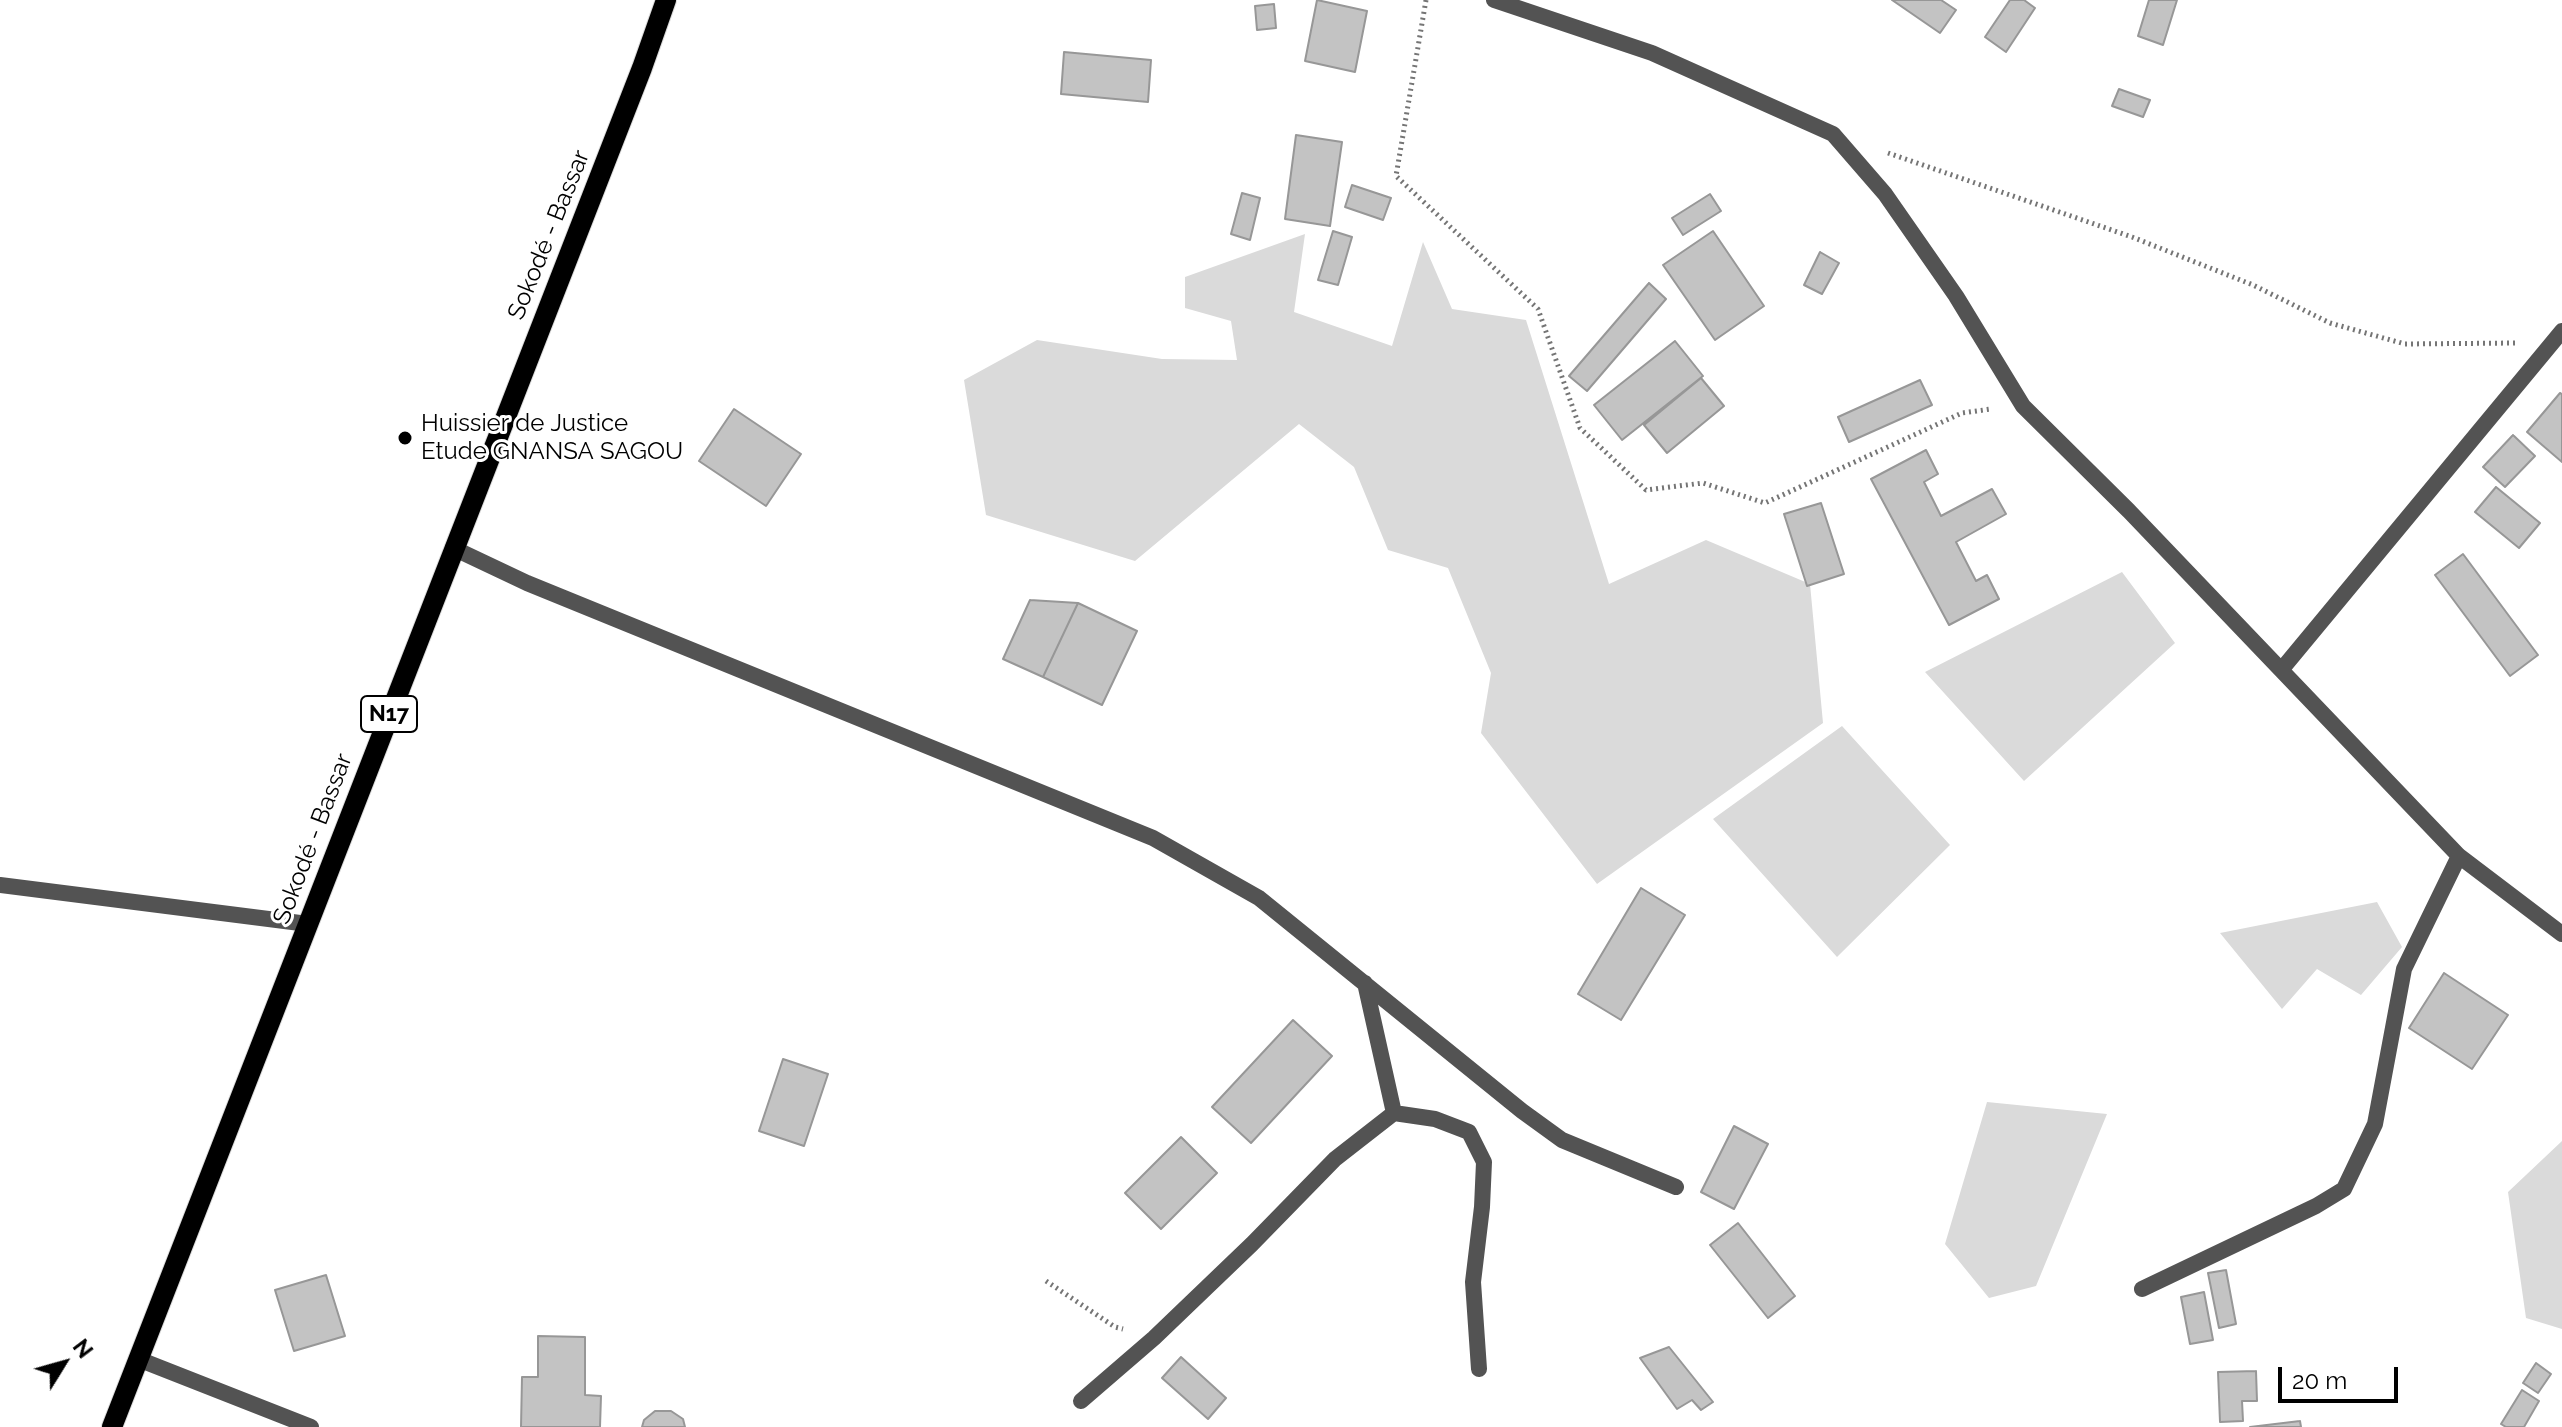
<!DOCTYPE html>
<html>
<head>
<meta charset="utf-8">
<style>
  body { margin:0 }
  #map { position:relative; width:2562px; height:1427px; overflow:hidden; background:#fff; font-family:Raleway,sans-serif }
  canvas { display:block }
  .north { position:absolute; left:24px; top:1323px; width:80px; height:80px; -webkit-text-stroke:6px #fff; paint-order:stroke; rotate:53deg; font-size:22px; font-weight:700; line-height:32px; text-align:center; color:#000 }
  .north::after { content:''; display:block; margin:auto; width:28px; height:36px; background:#000; clip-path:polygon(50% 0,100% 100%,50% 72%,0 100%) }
  .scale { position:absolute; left:2278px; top:1367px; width:120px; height:36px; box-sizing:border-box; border:4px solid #000; border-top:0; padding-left:10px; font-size:24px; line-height:28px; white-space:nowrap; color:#000; -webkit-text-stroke:6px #fff; paint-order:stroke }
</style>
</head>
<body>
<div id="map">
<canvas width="2562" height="1427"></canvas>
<div class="north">N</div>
<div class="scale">20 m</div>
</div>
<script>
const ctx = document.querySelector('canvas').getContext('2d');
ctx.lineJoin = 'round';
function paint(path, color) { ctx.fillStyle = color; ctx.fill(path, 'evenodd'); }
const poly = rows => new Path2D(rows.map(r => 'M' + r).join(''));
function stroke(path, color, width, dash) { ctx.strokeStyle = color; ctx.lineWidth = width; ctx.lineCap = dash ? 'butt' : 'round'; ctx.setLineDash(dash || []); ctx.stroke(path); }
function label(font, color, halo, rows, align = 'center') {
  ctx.font = font + ' Raleway,sans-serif'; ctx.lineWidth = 6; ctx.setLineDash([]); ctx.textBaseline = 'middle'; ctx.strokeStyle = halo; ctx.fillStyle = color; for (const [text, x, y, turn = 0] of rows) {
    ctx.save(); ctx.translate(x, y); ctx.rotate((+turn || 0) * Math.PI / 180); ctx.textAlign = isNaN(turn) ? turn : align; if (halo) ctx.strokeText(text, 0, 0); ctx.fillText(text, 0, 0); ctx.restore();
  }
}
paint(poly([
  [1305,234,1294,312,1392,346,1423,242,1452,309,1526,320,1609,584,1706,540,1810,584,1823,723,1597,884,1481,733,1491,673,1448,568,1388,550,1354,467,1299,424,1135,561,986,515,964,380,1037,340,1162,359,1237,360,1231,321,1185,308,1185,277],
  [2122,572,2175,643,2024,781,1925,672],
  [1842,726,1950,845,1837,957,1713,819],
  [2377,902,2402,947,2361,995,2317,969,2282,1009,2220,933],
  [1987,1102,2107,1114,2036,1286,1989,1298,1945,1244],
  [2562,1141,2562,1329,2526,1318,2508,1192]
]), '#dadada');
const building = poly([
  [1317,0,1367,11,1355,72,1305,61,1317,0],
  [1892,0,1941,0,1956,10,1940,33,1892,0],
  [2010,0,2024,0,2035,8,2006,52,1985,37,2010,0],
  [2149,0,2177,0,2163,45,2138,36,2149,0],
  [1274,4,1276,28,1257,30,1255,6,1274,4],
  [1064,52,1151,60,1148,102,1061,94,1064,52],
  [2119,89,2150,100,2143,117,2112,106,2119,89],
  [1296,135,1342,142,1330,226,1285,219,1296,135],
  [1352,185,1391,198,1383,220,1345,207,1352,185],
  [1242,193,1260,198,1250,240,1231,234,1242,193],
  [1710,194,1721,211,1683,235,1672,218,1710,194],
  [1333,231,1352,237,1338,285,1318,280,1333,231],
  [1713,231,1764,306,1715,340,1663,265,1713,231],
  [1820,252,1839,263,1822,294,1804,285,1820,252],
  [1649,283,1666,299,1587,391,1569,376,1649,283],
  [1675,341,1703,376,1622,440,1594,405,1675,341],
  [1701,378,1724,406,1667,453,1644,425,1701,378],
  [1920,380,1932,405,1849,442,1838,417,1920,380],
  [2560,393,2562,394,2562,462,2527,432,2560,393],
  [734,409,801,454,766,506,699,461,734,409],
  [2513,435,2535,456,2505,487,2483,467,2513,435],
  [1926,450,1938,474,1924,482,1941,516,1992,489,2006,514,1956,542,1976,581,1987,575,1999,599,1949,625,1871,479,1926,450],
  [2496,487,2540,523,2519,548,2475,512,2496,487],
  [1821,503,1844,574,1807,586,1784,514,1821,503],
  [2463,554,2538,655,2510,676,2435,575,2463,554],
  [1030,600,1078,603,1043,677,1003,659,1030,600],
  [1078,603,1137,631,1102,705,1043,677,1078,603],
  [1641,888,1685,915,1621,1020,1578,994,1641,888],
  [2444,973,2508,1015,2472,1069,2409,1028,2444,973],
  [1293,1020,1332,1056,1251,1143,1212,1107,1293,1020],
  [783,1059,828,1074,804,1146,759,1131,783,1059],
  [1734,1126,1768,1144,1734,1209,1701,1192,1734,1126],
  [1181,1137,1217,1173,1161,1229,1125,1193,1181,1137],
  [1738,1223,1795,1296,1768,1318,1710,1245,1738,1223],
  [2226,1270,2236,1324,2219,1328,2208,1273,2226,1270],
  [326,1275,345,1336,294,1351,275,1290,326,1275],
  [2204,1292,2213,1340,2190,1344,2181,1297,2204,1292],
  [538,1336,585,1337,585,1395,601,1396,600,1427,521,1427,522,1377,538,1377,538,1336],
  [1669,1347,1713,1402,1701,1410,1692,1400,1677,1409,1640,1358,1669,1347],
  [1181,1357,1226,1398,1208,1419,1162,1378,1181,1357],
  [2536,1363,2551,1374,2538,1393,2523,1383,2536,1363],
  [2256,1371,2257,1401,2242,1401,2243,1421,2220,1422,2218,1372,2256,1371],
  [2522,1390,2539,1401,2524,1427,2506,1427,2501,1424,2522,1390],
  [655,1411,671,1411,683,1419,685,1427,642,1427,644,1420,655,1411],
  [2300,1421,2301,1427,2250,1427,2300,1421]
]);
paint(building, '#c3c3c3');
stroke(building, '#979797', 2);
const primary = poly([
  [112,1427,642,68,666,0]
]);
stroke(primary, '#dbdbdb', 22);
stroke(poly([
  [1426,0,1396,176,1538,309,1580,428,1646,490,1703,483,1765,503,1962,413,1991,409],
  [1888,153,2132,237,2253,285,2330,323,2405,344,2515,343],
  [1046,1281,1115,1327,1123,1329]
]), '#757575', 5, [2, 4]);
stroke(poly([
  [138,1359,311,1427]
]), '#535353', 16);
stroke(poly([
  [1494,0,1652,53,1833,134,1885,194,1956,296,2023,406,2129,511,2459,856,2562,934],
  [453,548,527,583,1153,838,1259,898,1522,1111,1562,1140,1676,1187],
  [2282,669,2562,331],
  [0,885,308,924],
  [1365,983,1394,1113,1435,1119,1469,1132,1484,1162,1482,1207,1473,1282,1479,1369],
  [2142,1289,2316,1206,2344,1189,2375,1124,2404,969,2459,856],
  [1081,1401,1154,1338,1252,1244,1335,1159,1394,1113]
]), '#535353', 16);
stroke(primary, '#000', 20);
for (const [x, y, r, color] of [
  [405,438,8,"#000"]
]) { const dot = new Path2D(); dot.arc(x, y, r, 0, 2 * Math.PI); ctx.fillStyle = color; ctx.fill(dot); stroke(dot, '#fff', 3); }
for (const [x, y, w] of [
  [389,714,56]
]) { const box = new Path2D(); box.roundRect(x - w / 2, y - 18, w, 36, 6); ctx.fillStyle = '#fff'; ctx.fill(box); stroke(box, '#000', 2); }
label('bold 22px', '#000', null, [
  ["N17",389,714]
]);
label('24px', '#000', '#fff', [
  ["Sokodé - Bassar",549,235,-68],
  ["Sokodé - Bassar",313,839,-69]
]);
label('24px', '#000', '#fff', [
  ["Huissier de Justice",421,424],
  ["Etude GNANSA SAGOU",421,452]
], 'left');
</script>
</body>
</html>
